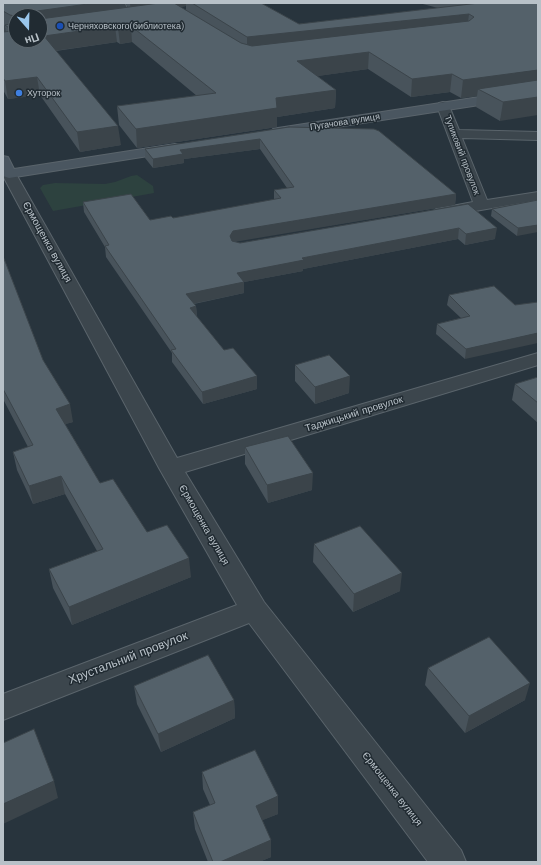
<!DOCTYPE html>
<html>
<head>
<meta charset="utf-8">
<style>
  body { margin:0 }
  #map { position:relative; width:541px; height:865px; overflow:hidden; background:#28343d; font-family:"Work Sans",sans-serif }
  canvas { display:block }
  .frame { position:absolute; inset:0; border:4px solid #b8c1c8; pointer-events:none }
  .north { position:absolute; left:8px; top:8px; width:40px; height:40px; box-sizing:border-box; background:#212b32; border:1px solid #5d676e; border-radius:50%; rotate:160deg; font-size:11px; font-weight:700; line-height:16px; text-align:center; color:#b8c1c8 }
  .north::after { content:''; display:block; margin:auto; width:14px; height:18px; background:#99c6ec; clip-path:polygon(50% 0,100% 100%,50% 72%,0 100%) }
</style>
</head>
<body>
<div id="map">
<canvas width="541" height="865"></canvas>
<div class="frame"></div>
<div class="north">Пн</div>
</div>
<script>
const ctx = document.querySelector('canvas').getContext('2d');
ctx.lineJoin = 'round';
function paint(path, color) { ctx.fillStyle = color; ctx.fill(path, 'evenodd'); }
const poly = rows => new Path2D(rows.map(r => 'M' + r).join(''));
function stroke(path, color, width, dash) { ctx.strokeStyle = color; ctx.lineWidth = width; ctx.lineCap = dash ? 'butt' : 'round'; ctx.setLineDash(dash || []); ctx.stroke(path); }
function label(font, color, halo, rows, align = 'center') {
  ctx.font = font + ' "Work Sans",sans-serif'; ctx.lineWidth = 3; ctx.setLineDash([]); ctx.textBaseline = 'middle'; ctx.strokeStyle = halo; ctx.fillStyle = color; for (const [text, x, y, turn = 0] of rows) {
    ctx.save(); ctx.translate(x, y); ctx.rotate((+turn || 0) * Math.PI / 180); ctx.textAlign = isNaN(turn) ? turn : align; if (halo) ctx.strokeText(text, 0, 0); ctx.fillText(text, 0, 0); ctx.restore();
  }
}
paint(poly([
  [137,175,153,186,154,193,53,211,40,188,43,185,55,183,105,184,115,182,131,176]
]), '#2d423f');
const lane = poly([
  [3,26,14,34,14,38,8,38,3,32,3,26]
]);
const street = poly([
  [110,3,125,4,132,18,130,20,124,20,118,8,110,3],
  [443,102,447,103,449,106,459,130,538,132,538,140,462,138,487,200,538,192,538,200,441,217,436,215,433,212,436,209,473,202,437,106,439,103,443,102],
  [9,170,14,171,16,174,177,458,538,353,538,365,185,472,264,602,461,850,466,862,428,862,249,623,3,720,3,694,237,605,159,468,3,176,4,171,9,170]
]);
const secondary = poly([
  [538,88,538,96,278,136,273,135,271,132,273,129,278,128,538,88],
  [175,144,180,145,182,148,180,151,9,178,3,176,3,156,8,157,14,169,175,144]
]);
stroke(lane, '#5a646b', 1);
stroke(street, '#5a646b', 2);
stroke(secondary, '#5a646b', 2);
paint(lane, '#3c464d');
paint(street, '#3c464d');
paint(secondary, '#4a5660');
paint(poly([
  [3,3,119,3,119,8,128,7,125,3,261,3,299,24,438,8,419,3,538,3,500,121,476,107,477,96,461,98,450,92,411,97,368,69,317,76,336,90,335,108,277,117,277,127,137,148,119,125,117,106,197,96,132,42,120,44,117,42,56,51,121,145,80,152,40,95,8,99,3,90,3,32,6,32,5,26,3,25],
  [186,6,186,11,180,7],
  [289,127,456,194,455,205,235,241,240,243,468,204,495,239,465,245,458,239,303,269,303,271,244,282,244,293,194,304,196,306,197,317,224,350,257,389,203,404,172,362,172,353,106,257,105,247,84,212,83,202,150,220,173,218,274,200,274,190,287,188,260,149,184,159,184,163,153,168,145,158,145,149],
  [538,200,517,236,491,216,492,209],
  [3,256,43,360,73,422,65,424,100,483,191,577,72,625,53,588,49,569,97,551,65,494,33,504,17,470,13,452,28,447,3,399],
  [494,286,465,359,436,334,437,324,461,318,447,305,449,295],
  [295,365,349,393,315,404,295,381],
  [538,377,538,423,512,400,515,384],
  [245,447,312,490,268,503,245,464],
  [314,544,400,591,353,612,313,562],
  [428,668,525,700,465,733,425,685],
  [134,686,234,700,235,718,161,752,137,704],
  [202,772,278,814,262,820,271,857,259,862,208,862,195,829,193,812,210,805,203,789]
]), '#48535b');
paint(poly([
  [95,3,119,3,120,15,40,26,40,16,36,16,37,11],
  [130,3,186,3,186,6,131,13],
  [469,14,467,30,247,54,247,37],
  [115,26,117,42,46,52,44,36],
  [131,26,132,42,120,44,118,28],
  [369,52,368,69,297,79,297,61],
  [538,70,538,87,478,89,477,96,461,98,463,80],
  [452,74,450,92,411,97,412,79],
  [37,77,40,95,8,99,5,81],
  [336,90,335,108,277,117,277,127,137,148,136,129,276,98],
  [538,97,538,115,500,121,503,102],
  [118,126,121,145,80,152,77,132],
  [260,139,260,149,184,159,184,163,153,168,153,159,180,150],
  [456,194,455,205,234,242,231,246,230,236,233,231],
  [538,225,538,232,517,236,518,228],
  [459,228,458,239,303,269,303,271,244,282,244,293,187,305,186,294,237,273,302,258],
  [497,228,495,239,465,245,466,234],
  [196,306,197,318,190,308],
  [538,333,538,343,465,359,466,349],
  [257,376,257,389,203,404,202,392],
  [350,376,349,393,315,404,315,387],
  [70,404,73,422,59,426,56,409],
  [313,473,312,490,268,503,267,485],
  [61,476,65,494,33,504,29,486],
  [189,558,191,577,72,625,69,607],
  [402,573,400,591,353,612,354,594],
  [530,683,525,700,465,733,469,716],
  [234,700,235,718,161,752,158,734],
  [54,781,58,798,3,824,3,804],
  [278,796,278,814,256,823,256,806],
  [271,840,271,857,259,862,220,862]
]), '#3b444a');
const building = poly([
  [3,3,95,3,37,11,36,16,16,16,16,40,40,40,40,19,159,3,174,3,241,43,252,46,469,21,474,17,469,14,247,37,192,3,261,3,299,24,479,3,538,3,538,70,463,80,452,74,412,79,369,52,297,61,336,90,276,98,277,108,136,129,117,106,216,93,131,26,118,28,115,26,44,36,118,126,77,132,37,77,5,81,3,78,3,32,13,31,5,25,14,23,15,16,10,15,3,11,3,3],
  [538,80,538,97,503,102,478,89,538,80],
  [289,127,374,129,379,131,456,194,233,231,230,236,232,241,240,243,468,204,497,228,466,234,459,228,302,258,304,260,237,273,244,282,186,294,196,306,190,308,224,350,233,348,257,376,202,392,171,350,176,349,105,246,109,245,83,202,131,194,150,220,171,216,173,218,281,198,274,190,294,187,260,139,180,150,183,154,153,159,145,149,289,127],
  [538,200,538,225,518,228,492,209,538,200],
  [3,256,43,360,70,404,56,409,100,483,113,479,147,532,167,525,189,558,69,607,49,569,103,549,61,476,29,486,13,452,33,445,3,389,3,256],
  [494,286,515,305,538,302,538,333,466,349,437,324,470,316,449,295,494,286],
  [329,355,350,376,315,387,295,365,329,355],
  [538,377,538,403,515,384,538,377],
  [288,436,313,473,267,485,245,447,288,436],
  [360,526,402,573,354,594,314,544,360,526],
  [489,637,530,683,469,716,428,668,489,637],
  [208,655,234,700,158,734,134,686,208,655],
  [34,729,54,781,3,804,3,743,34,729],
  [255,750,278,796,256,806,271,840,220,862,213,862,193,812,215,803,202,772,255,750]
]);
paint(building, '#54616a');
stroke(building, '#3b444a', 1);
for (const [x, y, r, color] of [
  [60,26,4,"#1a4fb4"],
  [19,93,4,"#3f7fe0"]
]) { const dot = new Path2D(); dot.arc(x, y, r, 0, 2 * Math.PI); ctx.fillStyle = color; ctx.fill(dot); stroke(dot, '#212b32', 1.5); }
label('9px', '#b8c1c8', '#212b32', [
  ["Черняховского(библиотека)",68,26],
  ["Хуторок",27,93]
], 'left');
label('9px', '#b8c1c8', '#212b32', [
  ["Пугачова вулиця",345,122,-9],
  ["Тупиковий провулок",462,155,69]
]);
label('10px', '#b8c1c8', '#212b32', [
  ["Єрмощенка вулиця",47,242,61],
  ["Таджицький провулок",354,414,-17],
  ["Єрмощенка вулиця",204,525,60],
  ["Єрмощенка вулиця",392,789,52]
]);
label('12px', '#b8c1c8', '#212b32', [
  ["Хрустальний провулок",128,658,-21]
]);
</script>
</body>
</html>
